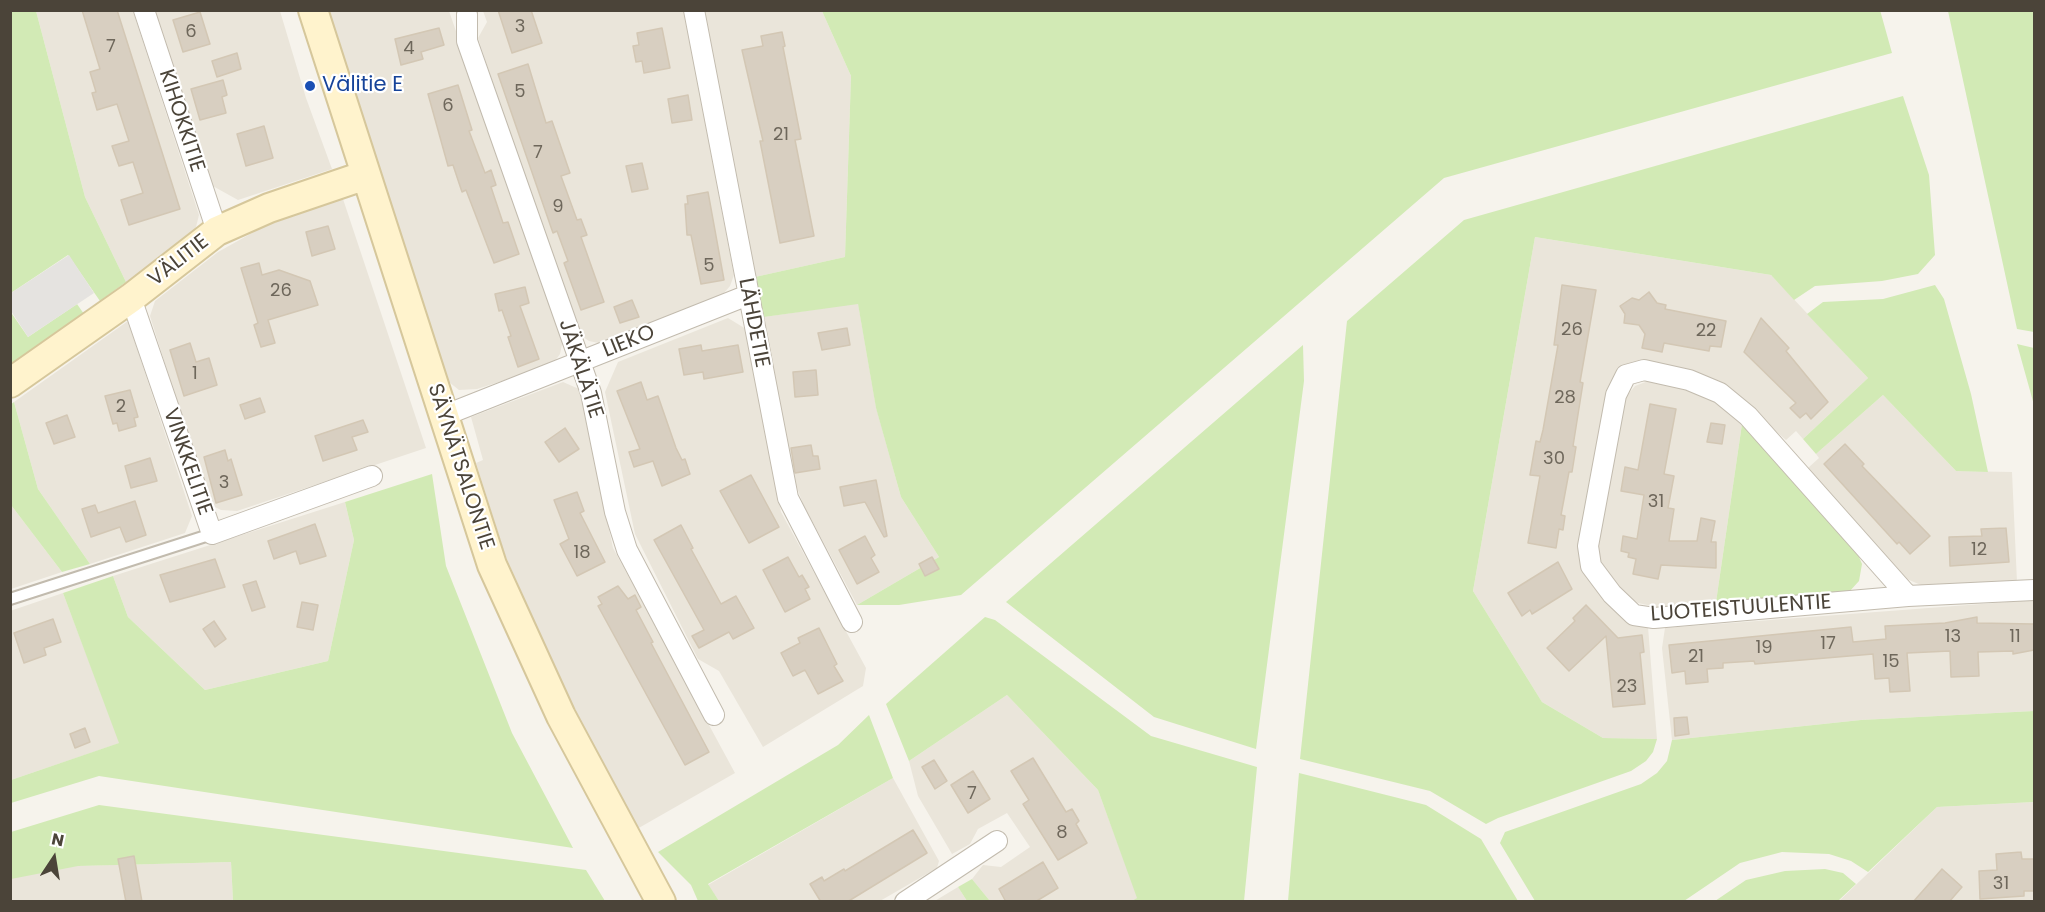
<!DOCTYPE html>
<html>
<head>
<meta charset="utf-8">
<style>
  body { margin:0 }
  #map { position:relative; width:2045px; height:912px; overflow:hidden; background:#f6f3ec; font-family:Poppins,sans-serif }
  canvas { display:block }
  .frame { position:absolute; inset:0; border:12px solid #4b4439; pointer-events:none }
  .north { position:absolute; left:24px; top:828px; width:60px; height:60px; -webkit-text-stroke:4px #fff; paint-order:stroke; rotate:12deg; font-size:16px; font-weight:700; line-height:24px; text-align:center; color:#4b4439 }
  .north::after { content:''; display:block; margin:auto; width:21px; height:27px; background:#4b4439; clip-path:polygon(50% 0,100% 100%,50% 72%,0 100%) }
</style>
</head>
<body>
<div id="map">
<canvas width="2045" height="912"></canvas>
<div class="frame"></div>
<div class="north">N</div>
</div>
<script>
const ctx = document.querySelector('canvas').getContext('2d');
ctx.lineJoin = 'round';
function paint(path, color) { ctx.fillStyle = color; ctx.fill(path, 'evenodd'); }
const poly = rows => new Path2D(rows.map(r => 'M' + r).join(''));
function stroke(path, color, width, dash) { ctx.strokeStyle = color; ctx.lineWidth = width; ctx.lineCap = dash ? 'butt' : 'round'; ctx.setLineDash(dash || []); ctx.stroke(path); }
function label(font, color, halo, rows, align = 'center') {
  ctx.font = font + ' Poppins,sans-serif'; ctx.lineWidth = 4.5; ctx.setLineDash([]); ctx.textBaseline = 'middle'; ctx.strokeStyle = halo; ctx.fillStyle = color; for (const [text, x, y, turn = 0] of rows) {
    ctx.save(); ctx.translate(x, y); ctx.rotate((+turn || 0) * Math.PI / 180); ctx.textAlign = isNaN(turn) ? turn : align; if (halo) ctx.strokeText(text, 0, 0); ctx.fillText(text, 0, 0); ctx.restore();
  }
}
paint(poly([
  [36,11,133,11,199,215,196,227,189,236,126,282,85,197],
  [155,11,280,11,306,98,332,169,238,200,211,185],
  [328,11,449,11,563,340,560,354,552,365,477,389,459,390,444,378],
  [483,11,684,11,734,275,730,286,718,300,603,344,589,341,576,332,478,38,487,22],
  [703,11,822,11,851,76,845,257,755,277],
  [343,199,426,448,237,511,221,510,209,504,150,316,155,301,218,252,270,223],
  [1535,237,1771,275,1868,378,1803,439,1796,431,1786,440,1724,387,1620,370,1585,571,1607,602,1633,621,1648,627,1657,739,1603,738,1542,702,1473,591],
  [858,303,876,407,901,497,939,557,857,605,803,504,792,474,764,317],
  [728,318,746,329,781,512,866,668,863,686,763,747,719,671,698,659,635,534,605,392,618,362],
  [128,321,192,516,185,533,90,564,38,489,14,402],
  [1648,381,1690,390,1718,404,1742,424,1716,602,1657,607,1638,603,1619,591,1600,563,1596,544,1625,398,1635,386],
  [563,382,579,389,613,548,735,773,637,829,569,698,505,555,476,463,483,460,471,417],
  [1883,395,1956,471,2012,472,2017,582,1921,585,1902,577,1808,468,1819,458,1816,454],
  [345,502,354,540,328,661,205,690,128,617,113,576],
  [10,505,11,505,62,572,11,589],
  [63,593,120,743,11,780,10,611],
  [2034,600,2034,711,1861,720,1672,740,1662,648,1665,628],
  [1007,695,1098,790,1138,898,1132,902,990,901,972,879,983,865,1001,867,1030,847,1007,813,978,829,970,844,952,854,918,796,909,761],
  [893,778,939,861,937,868,880,901,719,901,708,885],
  [2034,802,2034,901,1838,902,1937,807],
  [231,862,233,901,11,902,11,878,72,866],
  [958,887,967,901,933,902]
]), '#eae5da');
paint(poly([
  [1880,10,1892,53,1444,178,961,595,899,605,857,605,939,557,901,497,876,408,858,304,764,317,755,277,845,257,851,76,822,11],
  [11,11,36,11,85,197,126,282,100,301,68,255,11,293],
  [1948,11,2034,11,2034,332,2017,329],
  [1903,96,1929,175,1935,255,1918,274,1882,281,1815,286,1794,300,1771,275,1535,237,1473,591,1542,702,1603,738,1657,739,1653,752,1646,761,1631,771,1498,818,1486,824,1430,791,1300,759,1347,321,1464,220],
  [1935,285,1944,299,1971,394,1988,472,1956,471,1883,395,1816,454,1803,439,1868,378,1807,314,1823,302,1883,299],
  [77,304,84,314,11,365,10,311,28,337],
  [2017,344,2034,348,2034,405],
  [1303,345,1304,381,1256,749,1154,717,1006,602],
  [14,402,38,489,90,564,62,572,11,505,10,405],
  [1742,424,1856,550,1862,564,1859,581,1849,592,1716,602],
  [432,474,446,566,512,733,573,848,99,776,11,803,11,780,119,743,63,593,113,576,128,617,205,690,328,661,354,540,345,502],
  [985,617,995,620,1151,736,1257,767,1244,901,1132,901,1137,898,1098,790,1007,695,909,761,886,704],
  [2034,711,2034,802,1937,807,1868,872,1851,861,1829,854,1782,852,1740,863,1684,901,1535,901,1500,843,1505,832,1641,784,1657,773,1667,761,1672,740,1861,720],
  [869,715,893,778,708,884,719,901,698,901,691,885,658,852,838,745],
  [1299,773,1426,805,1481,839,1518,901,1288,901],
  [99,805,586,870,605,901,233,901,231,862,78,866,11,879,11,832],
  [1825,869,1843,873,1856,884,1838,901,1715,901,1746,880,1785,871],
  [972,879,990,901,967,901,958,887]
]), '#d2eab5');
paint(poly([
  [69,255,94,293,28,337,11,311,11,293]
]), '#e5e3e0');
const building = poly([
  [82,10,117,10,180,209,129,225,121,200,143,193,133,162,119,166,112,146,129,141,117,104,97,110,92,93,96,92,90,72,100,69,82,10],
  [498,10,531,10,542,43,512,53,498,10],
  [200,12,210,44,183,52,173,20,200,12],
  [439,28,444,45,421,52,423,59,401,65,395,39,439,28],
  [662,28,670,68,644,73,642,61,636,62,633,46,639,45,637,33,662,28],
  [782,32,785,46,783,47,801,139,795,140,814,236,780,243,760,141,763,141,742,50,763,46,761,36,782,32],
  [237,53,241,69,217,77,212,61,237,53],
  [528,64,546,123,552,121,570,173,561,176,577,220,581,219,587,235,581,237,604,302,581,310,564,263,568,261,557,231,553,233,498,74,528,64],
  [223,80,227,95,222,97,226,113,200,120,191,89,223,80],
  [458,85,472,130,469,131,485,173,491,170,496,185,491,187,503,223,508,222,519,254,494,263,466,190,462,192,453,165,448,166,428,94,458,85],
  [688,95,692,120,672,123,668,99,688,95],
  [264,126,273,158,246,166,237,134,264,126],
  [642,163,648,189,632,192,626,166,642,163],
  [708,192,724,280,701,284,691,235,687,235,685,204,688,204,687,196,708,192],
  [328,226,335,249,312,256,306,232,328,226],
  [259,263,262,275,279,270,310,281,318,305,268,320,275,343,261,347,254,325,258,323,241,268,259,263],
  [1562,285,1596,290,1580,382,1583,383,1573,446,1576,447,1572,472,1569,472,1561,515,1565,516,1563,530,1559,529,1556,548,1528,543,1540,476,1530,475,1536,441,1540,442,1543,430,1558,345,1554,345,1562,285],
  [525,287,529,303,520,306,539,359,518,367,508,337,511,336,502,310,499,311,495,294,525,287],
  [1649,292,1657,303,1666,305,1665,309,1726,321,1721,347,1710,346,1709,351,1664,343,1662,352,1642,348,1645,334,1639,325,1624,323,1625,314,1620,306,1632,298,1639,300,1649,292],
  [632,300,639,317,620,323,614,307,632,300],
  [1761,318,1789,348,1786,351,1828,402,1811,419,1806,413,1800,418,1790,408,1796,403,1744,352,1761,318],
  [847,328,850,345,822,350,818,333,847,328],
  [190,343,196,362,209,358,217,385,184,396,170,350,190,343],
  [701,345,702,351,738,345,743,372,704,379,703,372,684,375,679,349,701,345],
  [816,370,818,395,795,397,793,372,816,370],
  [641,382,647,400,658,396,676,448,682,460,685,459,690,474,662,486,653,461,634,467,629,452,640,449,617,391,641,382],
  [130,390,138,417,134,418,136,426,119,431,117,423,113,424,105,396,130,390],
  [260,398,265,412,245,419,240,405,260,398],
  [1650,404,1676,409,1664,474,1674,476,1668,508,1674,509,1669,541,1697,541,1701,518,1715,521,1711,542,1716,542,1716,568,1661,565,1658,579,1633,574,1636,559,1628,557,1629,553,1621,551,1623,536,1637,539,1644,495,1621,491,1625,467,1638,470,1650,404],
  [67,415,75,437,54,444,46,423,67,415],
  [363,420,368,432,352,437,357,450,323,461,315,436,363,420],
  [1711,423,1725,425,1722,444,1707,442,1711,423],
  [565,428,579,449,559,462,545,442,565,428],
  [1845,444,1864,464,1862,466,1930,536,1910,554,1899,542,1897,544,1824,464,1845,444],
  [811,445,813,456,818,456,820,469,795,473,791,448,811,445],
  [225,450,228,461,231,459,242,495,216,503,204,457,225,450],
  [150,458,157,481,131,488,125,466,150,458],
  [751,475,779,527,749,543,720,491,751,475],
  [876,480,887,536,884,537,865,502,844,506,840,487,876,480],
  [577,492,584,511,580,513,605,562,577,576,560,544,569,539,554,500,577,492],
  [135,501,146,535,126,542,120,527,91,537,82,509,95,505,98,513,135,501],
  [315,524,326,556,300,564,296,551,274,559,268,541,315,524],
  [681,525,693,548,691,549,721,604,736,596,754,628,733,639,729,632,699,648,692,636,704,630,654,540,681,525],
  [2006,528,2009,562,1950,566,1949,537,1982,536,1981,529,2006,528],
  [865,536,875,555,871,558,879,572,857,584,839,550,865,536],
  [788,557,799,577,802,575,809,587,805,589,810,599,785,612,763,570,788,557],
  [932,557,939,569,925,576,919,564,932,557],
  [215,559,225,587,170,602,160,575,215,559],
  [1558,562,1572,589,1532,614,1530,610,1522,616,1508,593,1558,562],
  [256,581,265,607,252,611,243,585,256,581],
  [618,586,628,599,635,595,641,607,636,610,653,642,651,643,709,752,685,765,598,606,602,604,598,597,618,586],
  [302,602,318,605,313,630,297,627,302,602],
  [1586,605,1618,638,1642,635,1644,652,1640,653,1645,704,1613,707,1606,636,1569,671,1547,648,1575,621,1573,618,1586,605],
  [1977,617,1977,623,2034,624,2034,650,2013,654,2013,651,1978,652,1979,676,1951,677,1950,651,1907,653,1910,691,1890,692,1889,678,1875,679,1873,654,1755,664,1754,661,1723,663,1723,668,1707,669,1708,682,1686,684,1685,671,1672,673,1669,645,1851,627,1853,642,1886,639,1885,626,1945,623,1977,617],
  [53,619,61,642,44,648,46,655,24,663,14,633,53,619],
  [214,621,226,639,215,647,203,629,214,621],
  [819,628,837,664,834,666,843,681,818,694,805,670,793,676,781,653,800,643,798,638,819,628],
  [1687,717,1689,734,1675,736,1674,718,1687,717],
  [85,728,90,742,75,748,70,734,85,728],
  [1033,758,1066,812,1072,809,1079,821,1076,824,1087,843,1058,860,1023,804,1029,800,1011,771,1033,758],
  [934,760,947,781,935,789,922,767,934,760],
  [973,771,990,799,968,813,951,785,973,771],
  [913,830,927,853,847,902,821,902,810,884,822,877,824,881,844,869,845,871,913,830],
  [2021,852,2022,859,2034,859,2034,891,2024,891,2024,896,1980,899,1979,871,1997,870,1996,854,2021,852],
  [134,856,142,902,126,902,118,859,134,856],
  [1043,862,1058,888,1035,902,1006,902,999,889,1043,862],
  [1942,869,1962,887,1949,902,1913,902,1942,869]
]);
paint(building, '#d8cfc1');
stroke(building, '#d3c7b4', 1.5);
const lane = poly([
  [10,599,212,534]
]);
const street = poly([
  [144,10,217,231],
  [694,10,788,498,852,622],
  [467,14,467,41,591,393,615,512,627,550,714,715],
  [131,298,212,534,372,476],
  [443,416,748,295],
  [1908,596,1748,416,1720,393,1689,380,1644,370,1626,375,1616,395,1588,546,1591,566,1612,594,1634,615,1654,618,1908,596,2034,590],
  [905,902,997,841]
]);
const secondary = poly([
  [313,10,492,565,561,716,661,902],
  [10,383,131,298,217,231,269,208,366,175]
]);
stroke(lane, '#c2bbae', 14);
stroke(street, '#c2bbae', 22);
stroke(secondary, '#d6c79b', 32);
stroke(lane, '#fff', 10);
stroke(street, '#fff', 20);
stroke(secondary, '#fff3cd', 28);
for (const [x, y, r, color] of [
  [310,86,6,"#1a4fb4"]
]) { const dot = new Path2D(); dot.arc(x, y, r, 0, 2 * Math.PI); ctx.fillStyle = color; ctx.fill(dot); stroke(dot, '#fff', 2); }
label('18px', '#6e675b', null, [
  ["3",520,27],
  ["6",191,32],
  ["7",111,47],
  ["4",409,49],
  ["5",520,92],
  ["6",448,106],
  ["21",781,135],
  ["7",538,153],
  ["9",558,207],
  ["5",709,266],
  ["26",281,291],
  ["26",1572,330],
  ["22",1706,331],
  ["1",195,374],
  ["28",1565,398],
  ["2",121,407],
  ["30",1554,459],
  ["3",224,483],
  ["31",1656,502],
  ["12",1979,550],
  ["18",582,553],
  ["13",1953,637],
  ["11",2015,637],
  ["17",1828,644],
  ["19",1764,648],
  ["21",1696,657],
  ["15",1891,662],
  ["23",1627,687],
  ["7",972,794],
  ["8",1062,833],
  ["31",2001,884]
]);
label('21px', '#164399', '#fff', [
  ["Välitie E",322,86]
], 'left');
label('21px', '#4b4439', '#fff', [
  ["KIHOKKITIE",181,121,72],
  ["VÄLITIE",179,261,-38],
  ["LÄHDETIE",753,323,79],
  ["LIEKO",629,342,-22],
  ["JÄKÄLÄTIE",580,369,72],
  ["VINKKELITIE",187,462,71],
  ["SÄYNÄTSALONTIE",460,467,72],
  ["LUOTEISTUULENTIE",1741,609,-4]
]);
</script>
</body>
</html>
